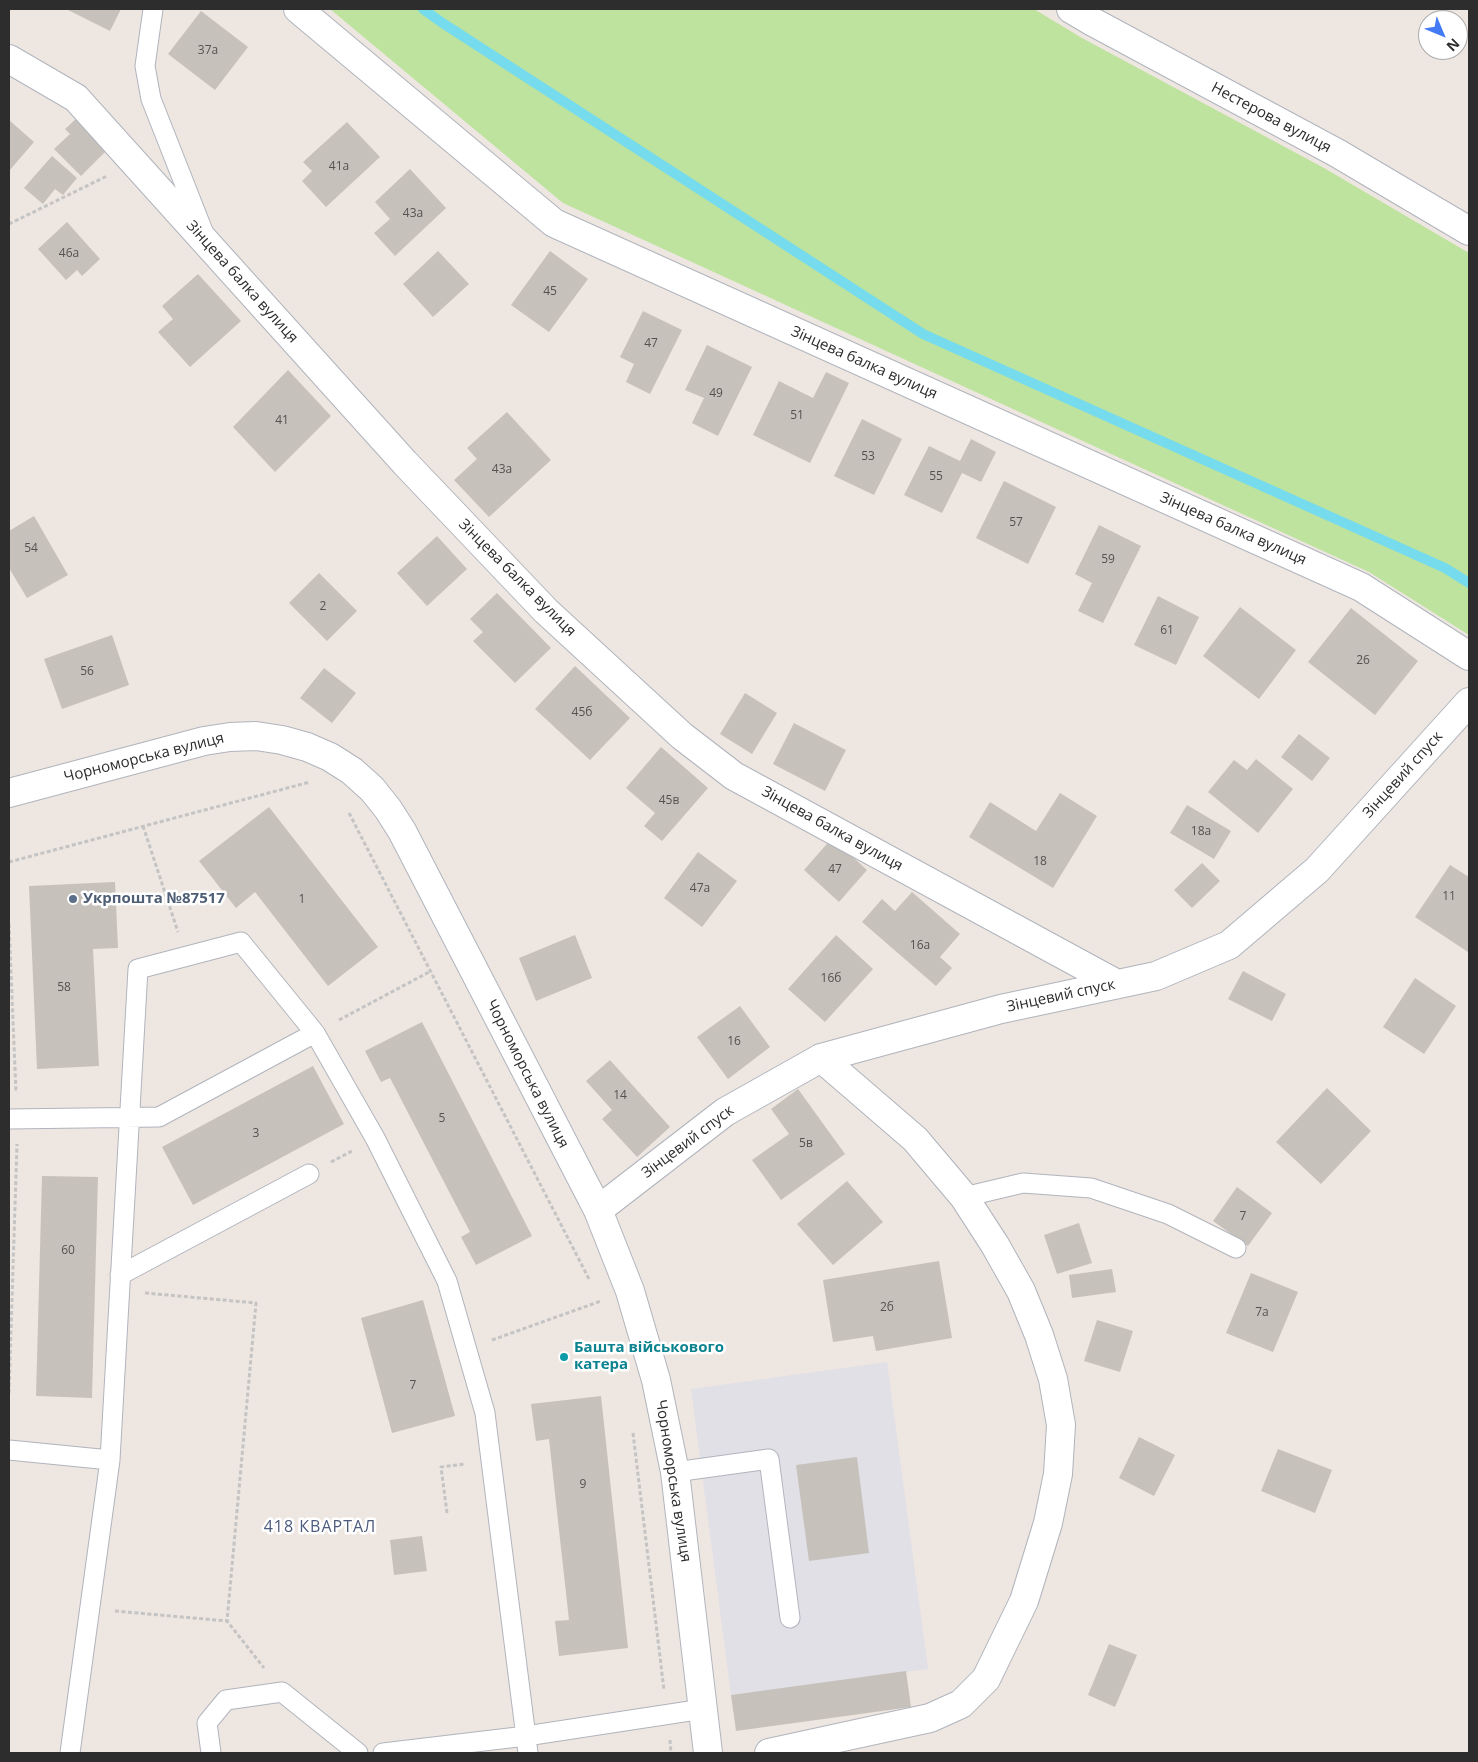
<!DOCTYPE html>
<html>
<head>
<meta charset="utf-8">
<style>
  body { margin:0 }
  #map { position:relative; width:1478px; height:1762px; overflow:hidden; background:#eee6e0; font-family:"Open Sans",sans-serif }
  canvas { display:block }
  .frame { position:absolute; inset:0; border:10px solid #2d2d2d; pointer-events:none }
  .north { position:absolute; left:1418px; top:10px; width:50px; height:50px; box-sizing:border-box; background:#fff; border:1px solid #ababab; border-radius:50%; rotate:135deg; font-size:14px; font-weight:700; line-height:20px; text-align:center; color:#2d2d2d }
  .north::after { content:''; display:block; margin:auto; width:18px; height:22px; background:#447af6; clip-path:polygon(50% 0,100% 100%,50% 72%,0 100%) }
</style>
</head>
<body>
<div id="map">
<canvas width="1478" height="1762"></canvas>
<div class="frame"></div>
<div class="north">N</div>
</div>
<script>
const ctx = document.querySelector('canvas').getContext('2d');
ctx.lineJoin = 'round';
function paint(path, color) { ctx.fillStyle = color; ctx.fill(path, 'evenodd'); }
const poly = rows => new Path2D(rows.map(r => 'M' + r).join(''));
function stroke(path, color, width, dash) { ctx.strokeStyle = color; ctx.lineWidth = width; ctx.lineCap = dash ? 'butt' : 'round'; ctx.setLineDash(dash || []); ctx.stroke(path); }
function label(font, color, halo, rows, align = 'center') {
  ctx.font = font + ' "Open Sans",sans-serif'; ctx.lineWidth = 5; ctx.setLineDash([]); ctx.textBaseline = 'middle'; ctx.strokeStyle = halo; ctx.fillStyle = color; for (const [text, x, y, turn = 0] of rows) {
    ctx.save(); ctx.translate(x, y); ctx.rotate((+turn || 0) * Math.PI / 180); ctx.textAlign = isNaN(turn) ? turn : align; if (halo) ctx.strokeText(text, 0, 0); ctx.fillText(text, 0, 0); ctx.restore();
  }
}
paint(poly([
  [887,1362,928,1669,731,1695,691,1389]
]), '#e1e0e7');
paint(poly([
  [330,9,1034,9,1082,38,1324,168,1469,253,1469,635,1369,572,563,203]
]), '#bde39e');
stroke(poly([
  [423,9,441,22,923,334,1445,568,1469,583]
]), '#76dbed', 10);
paint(poly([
  [66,9,121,9,110,31],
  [201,11,248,47,215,90,168,54],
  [78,117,109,148,81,176,54,149,70,134,65,129],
  [9,120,34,142,9,171],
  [347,122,380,157,326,207,302,181,312,171,303,162],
  [52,156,77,178,63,195,55,189,43,204,24,188],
  [410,169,446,208,395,256,374,233,390,219,375,202],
  [67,222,100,259,82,276,77,270,66,280,38,249],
  [438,251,469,284,433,317,403,284],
  [550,251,588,279,549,332,511,305],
  [198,274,241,321,190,367,158,332,173,319,162,306],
  [643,311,682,330,650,394,626,382,634,364,620,357],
  [707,345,752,367,718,436,692,423,704,398,685,390],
  [288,370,331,416,275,472,233,427],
  [826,372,849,383,810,463,753,435,779,381,813,398],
  [507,412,551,460,489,517,454,480,477,459,467,448],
  [862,419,902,439,874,495,834,476],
  [971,439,996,452,981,482,962,473,942,513,904,495,929,446,960,461],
  [1004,481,1056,507,1028,564,976,538],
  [34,516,68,575,27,598,9,568,9,531],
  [1099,525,1141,546,1103,623,1078,611,1092,583,1075,574],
  [437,536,467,569,427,606,397,573],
  [319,573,357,611,327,641,289,603],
  [497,593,551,648,515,683,473,641,483,632,470,619],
  [1158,596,1199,617,1176,665,1134,645],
  [1240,607,1296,650,1259,699,1203,656],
  [1351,608,1418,661,1375,715,1308,662],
  [112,635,129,685,62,709,44,659],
  [575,666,630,718,590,760,535,709],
  [324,668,356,693,332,723,300,698],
  [745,693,777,713,752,754,720,734],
  [794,723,846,750,825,791,773,764],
  [1299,734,1330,758,1312,781,1281,757],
  [661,747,708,788,662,841,644,826,655,813,626,788],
  [1256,759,1293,789,1258,833,1208,792,1234,760,1247,770],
  [1060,793,1097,816,1053,888,969,837,990,802,1036,831],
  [1187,805,1231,831,1214,859,1170,833],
  [269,807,378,947,328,986,255,892,236,908,199,861],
  [832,838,867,870,839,902,804,870],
  [698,852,737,881,702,927,664,898],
  [1202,863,1220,881,1192,908,1174,890],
  [1450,865,1469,877,1468,952,1415,917],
  [115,882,118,948,93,949,99,1066,37,1069,29,886],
  [912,892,960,934,940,957,952,968,936,986,862,922,882,899,895,911],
  [575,935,592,978,536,1001,519,958],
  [836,935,873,969,825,1022,788,989],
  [1243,971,1286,994,1272,1021,1228,999],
  [1415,978,1456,1006,1424,1054,1383,1027],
  [740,1006,770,1047,728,1079,697,1037],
  [422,1022,532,1236,476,1265,461,1237,470,1232,390,1078,381,1082,365,1051],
  [610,1060,670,1127,637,1157,602,1119,612,1110,586,1081],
  [313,1066,344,1124,193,1205,162,1147],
  [1327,1088,1371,1131,1321,1184,1276,1142],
  [798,1089,845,1154,781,1200,752,1160,789,1134,771,1109],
  [42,1176,98,1177,92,1398,36,1396],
  [847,1181,883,1222,833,1265,797,1224],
  [1237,1187,1272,1213,1248,1246,1213,1221],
  [1079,1223,1092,1263,1057,1274,1044,1235],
  [939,1261,952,1338,876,1351,873,1336,833,1342,823,1280],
  [1112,1269,1116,1292,1072,1298,1069,1275],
  [1251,1273,1298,1292,1273,1352,1226,1333],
  [423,1300,455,1416,392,1433,361,1318],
  [1097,1320,1133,1331,1120,1372,1084,1361],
  [601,1396,628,1648,559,1656,555,1621,569,1620,559,1530,549,1439,536,1441,531,1404],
  [1139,1437,1175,1455,1154,1496,1119,1478],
  [1278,1449,1332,1470,1315,1513,1261,1491],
  [857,1457,869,1553,809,1561,796,1465],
  [422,1536,427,1571,394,1575,390,1540],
  [1109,1644,1137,1655,1115,1707,1088,1695],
  [906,1671,911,1707,736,1731,731,1695]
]), '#c7c1bb');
const lane = poly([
  [153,9,145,66,151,99,203,231],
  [9,1119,159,1117,315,1033],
  [964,1197,1023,1183,1091,1188,1168,1214,1236,1248],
  [120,1275,309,1174],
  [9,1450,110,1460],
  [675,1472,769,1459,790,1618],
  [70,1753,110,1460,138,969,241,942,315,1033,375,1138,447,1281,485,1413,528,1753],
  [211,1753,207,1723,226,1700,282,1692,358,1753],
  [383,1753,526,1736,703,1709]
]);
const street = poly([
  [298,9,554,223,1361,587,1469,656],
  [1071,9,1093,22,1337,153,1469,231],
  [9,59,76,98,405,463,546,611,682,736,734,776,1117,984],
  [9,793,204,741,230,737,256,736,282,740,307,747,330,757,352,771,372,789,388,809,402,831,598,1210,630,1291,656,1380,675,1472,708,1753],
  [598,1210,725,1112,821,1058,1001,1009,1156,976,1229,945,1317,870,1469,702],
  [769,1753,930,1718,961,1704,986,1679,1024,1601,1048,1523,1058,1474,1061,1425,1053,1379,1039,1335,1021,1291,995,1245,964,1197,915,1139,821,1058]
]);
stroke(lane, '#b0b4bd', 21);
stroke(street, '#b0b4bd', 30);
stroke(poly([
  [9,224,107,176],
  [349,813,589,1279],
  [143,826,178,932],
  [9,862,310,782],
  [9,924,16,1093],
  [339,1020,431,971],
  [331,1162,352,1151],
  [145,1293,256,1303,227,1621,264,1668],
  [492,1340,601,1301],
  [9,1393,17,1144],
  [633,1433,664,1690],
  [447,1513,441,1467,465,1464],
  [115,1611,227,1621],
  [670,1740,671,1753]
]), '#c4c4c4', 3, [4, 2.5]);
stroke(lane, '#fff', 19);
stroke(street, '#fff', 28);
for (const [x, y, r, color] of [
  [73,899,5,"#5c6f8a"],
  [564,1357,5,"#0f9aa8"]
]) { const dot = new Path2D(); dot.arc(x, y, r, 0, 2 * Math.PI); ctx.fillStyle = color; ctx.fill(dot); stroke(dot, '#fff', 2); }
label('12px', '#545250', null, [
  ["37а",208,51],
  ["41а",339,167],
  ["43а",413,214],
  ["46а",69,254],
  ["45",550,292],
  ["47",651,344],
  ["49",716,394],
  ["51",797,416],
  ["41",282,421],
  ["53",868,457],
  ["43а",502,470],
  ["55",936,477],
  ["57",1016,523],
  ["54",31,549],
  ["59",1108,560],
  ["2",323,607],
  ["61",1167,631],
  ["26",1363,661],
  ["56",87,672],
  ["45б",582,713],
  ["45в",669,801],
  ["18а",1201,832],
  ["18",1040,862],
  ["47",835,870],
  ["47а",700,889],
  ["11",1449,897],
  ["1",302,900],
  ["16а",920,946],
  ["16б",831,979],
  ["58",64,988],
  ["16",734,1042],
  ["14",620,1096],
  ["5",442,1119],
  ["3",256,1134],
  ["5в",806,1144],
  ["7",1243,1217],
  ["60",68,1251],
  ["2б",887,1308],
  ["7а",1262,1313],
  ["7",413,1386],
  ["9",583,1485]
]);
label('15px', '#2d2d2d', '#fff', [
  ["Нестерова вулиця",1271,118,28],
  ["Зінцева балка вулиця",242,282,48],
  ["Зінцева балка вулиця",864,363,24],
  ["Зінцева балка вулиця",1233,529,24],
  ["Зінцева балка вулиця",517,578,45],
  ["Чорноморська вулиця",144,758,-14],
  ["Зінцевий спуск",1403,775,-48],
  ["Зінцева балка вулиця",832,829,29],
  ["Зінцевий спуск",1061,996,-12],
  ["Чорноморська вулиця",527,1074,63],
  ["Зінцевий спуск",688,1142,-37],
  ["Чорноморська вулиця",673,1481,81]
]);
label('bold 15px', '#4e5e75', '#fff', [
  ["Укрпошта №87517",83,899]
], 'left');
label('bold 15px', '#0d838f', '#fff', [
  ["Башта військового",574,1348],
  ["катера",574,1365]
], 'left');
ctx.letterSpacing = '1px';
label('16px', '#4d5b7d', '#fff', [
  ["418 КВАРТАЛ",320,1527]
]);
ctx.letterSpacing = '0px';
</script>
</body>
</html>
